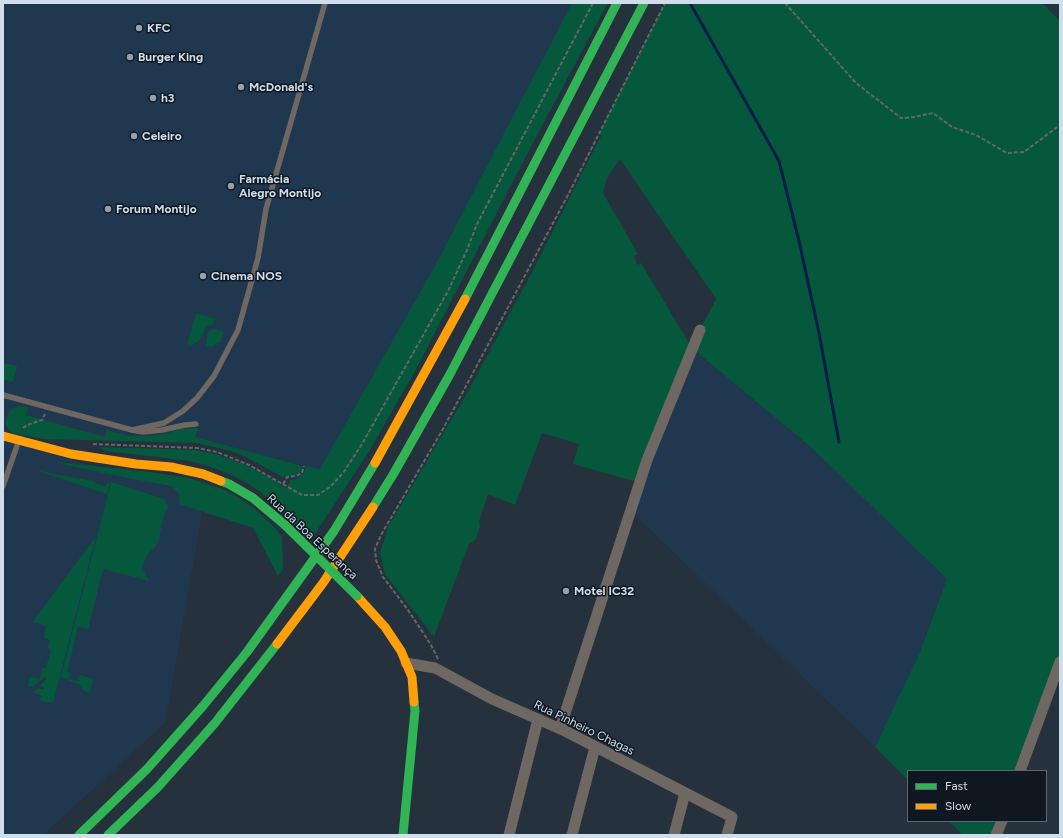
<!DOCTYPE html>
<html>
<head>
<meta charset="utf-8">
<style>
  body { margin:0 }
  #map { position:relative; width:1063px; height:838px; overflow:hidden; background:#25313c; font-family:Figtree,sans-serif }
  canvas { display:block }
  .frame { position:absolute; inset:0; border:4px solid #d0ddea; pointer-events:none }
  .legend { position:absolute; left:907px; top:770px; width:140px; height:52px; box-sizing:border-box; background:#0f1821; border:1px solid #5c6771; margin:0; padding:5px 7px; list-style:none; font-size:12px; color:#d0ddea }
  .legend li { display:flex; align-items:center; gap:8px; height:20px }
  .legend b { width:20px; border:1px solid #5c6771 }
</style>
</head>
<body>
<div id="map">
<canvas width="1063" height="838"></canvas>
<div class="frame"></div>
<ul class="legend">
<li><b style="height:5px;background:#30b455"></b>Fast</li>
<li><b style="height:5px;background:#ff9f0a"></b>Slow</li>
</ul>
</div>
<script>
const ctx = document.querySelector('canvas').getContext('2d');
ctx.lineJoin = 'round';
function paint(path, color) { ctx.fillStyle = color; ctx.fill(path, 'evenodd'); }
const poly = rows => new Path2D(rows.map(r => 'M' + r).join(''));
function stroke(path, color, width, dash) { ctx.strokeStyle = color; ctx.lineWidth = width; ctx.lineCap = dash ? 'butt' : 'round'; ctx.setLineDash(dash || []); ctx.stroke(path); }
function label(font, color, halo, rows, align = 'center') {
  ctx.font = font + ' Figtree,sans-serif'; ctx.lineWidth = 3; ctx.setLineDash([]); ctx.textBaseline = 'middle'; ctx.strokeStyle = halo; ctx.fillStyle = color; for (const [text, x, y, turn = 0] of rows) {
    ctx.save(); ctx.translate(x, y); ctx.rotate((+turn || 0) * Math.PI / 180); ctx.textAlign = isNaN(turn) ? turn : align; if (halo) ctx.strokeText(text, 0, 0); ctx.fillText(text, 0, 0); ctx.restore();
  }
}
paint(poly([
  [3,3,590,3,337,477,304,489,244,456,230,451,198,443,44,439,3,431],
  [692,348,812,448,947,579,920,652,875,747,634,514,647,460],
  [3,440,205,497,165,723,43,835,3,835]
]), '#20384f');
paint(poly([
  [572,3,608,3,535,139,414,373,370,450,311,540,264,495,246,482,227,473,205,465,190,461,105,451,99,447,195,450,216,454,246,465,275,480,286,489,291,480,299,478,304,473,306,468,304,466,320,469,435,266],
  [665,3,1042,3,1060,21,1060,660,1017,771,908,771,908,780,875,747,920,652,947,579,812,448,692,348,700,330,716,299,620,159,612,170,606,181,603,193,638,254,634,256,637,265,641,263,689,343,637,482,573,464,579,444,542,433,515,505,488,494,479,522,480,526,476,539,469,544,434,637,385,574,380,553,388,527,466,395,532,272,601,136,599,133],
  [196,313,215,319,213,324,206,327,199,341,192,345,187,344],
  [213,329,221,330,224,333,220,342,212,347,206,345,206,343,208,332],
  [3,363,17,366,13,382,3,379],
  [18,406,28,407,26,415,105,437,107,429,113,432,131,436,142,436,162,435,181,429,196,428,198,428,195,437,302,466,303,467,300,473,285,478,244,456,230,451,198,443,44,439,12,433,6,425,6,420,9,412,12,409],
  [57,462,150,472,189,478,219,488,235,495,257,511,275,528,282,537,283,570,278,576,253,528,179,504,180,499,179,493,171,486,118,476,57,463],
  [35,470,92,481,95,483,105,486,108,483,110,483,107,494],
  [111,482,164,499,168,507,162,521,159,540,155,547,147,555,142,567,149,581,103,569,88,629,78,627,67,672,70,673,69,679,79,681,80,675,93,679,90,693,84,691,80,685,61,677],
  [96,536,53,703,40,701,41,695,34,693,37,689,44,689,44,687,40,686,47,678,45,678,47,675,35,685,31,687,29,686,27,688,30,677,40,679,42,668,46,668,51,650,49,648,47,650,49,640,44,638,46,626,33,622],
  [949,821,996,821,990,835,963,835]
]), '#05583b');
stroke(poly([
  [690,3,779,161,799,241,819,333,839,442]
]), '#031c4a', 3);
stroke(poly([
  [785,3,856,83,901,118,914,117,933,113,952,127,976,135,1007,153,1024,152,1060,125],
  [23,428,27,425,42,420,45,414],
  [93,444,197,448,217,452,249,465,302,495,318,495,330,487,343,473,362,444,448,291,467,250,477,224,593,3],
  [283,484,287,477,296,476,302,473,304,466],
  [438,659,431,645,408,610,383,577,376,560,375,549,381,535,443,429,568,195,665,3]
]), '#666665', 2, [4, 2]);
stroke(poly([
  [3,395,132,430,143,432,162,430,185,425,196,424],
  [132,430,164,423,183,411,197,398,214,376,238,330,258,258,266,209,325,3],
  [3,486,19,440]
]), '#6f6761', 5.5);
stroke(poly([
  [406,663,435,668,492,699,565,731,732,817,727,835],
  [560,729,647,460,700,330],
  [1020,771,1060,662],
  [509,835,538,719],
  [572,835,595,747],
  [674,835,685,793],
  [996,835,1002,821]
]), '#6f6761', 11);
stroke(poly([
  [465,299,617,3],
  [221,481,229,484,253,498,285,525],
  [373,507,394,473,449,376,644,3],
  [79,835,147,769,203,706,247,652,334,531,375,463],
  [108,835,158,787,215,723,277,644],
  [403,835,415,711,414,702]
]), '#30b455', 9);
stroke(poly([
  [3,436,71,454,136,464,171,467,203,474,221,481],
  [375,463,465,299],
  [357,596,385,627,401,651,412,677,414,702],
  [277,644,323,583,373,507]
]), '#ff9f0a', 9);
stroke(poly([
  [285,525,357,596]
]), '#30b455', 9);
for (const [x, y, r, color] of [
  [139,28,4,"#94a1ad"],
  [130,57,4,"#94a1ad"],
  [241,87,4,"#94a1ad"],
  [153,98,4,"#94a1ad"],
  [134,136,4,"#94a1ad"],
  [231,186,4,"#94a1ad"],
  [108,209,4,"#94a1ad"],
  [203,276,4,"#94a1ad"],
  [566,591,4,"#94a1ad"]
]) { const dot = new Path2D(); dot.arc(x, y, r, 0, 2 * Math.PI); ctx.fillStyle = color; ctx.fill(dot); stroke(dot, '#0f1821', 1.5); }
label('bold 12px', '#d0ddea', '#0f1821', [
  ["KFC",147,28],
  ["Burger King",138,57],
  ["McDonald's",249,87],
  ["h3",161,98],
  ["Celeiro",142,136],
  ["Farmácia",239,179],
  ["Alegro Montijo",239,193],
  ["Forum Montijo",116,209],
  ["Cinema NOS",211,276],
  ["Motel IC32",574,591]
], 'left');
label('12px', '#d0ddea', '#0f1821', [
  ["Rua da Boa Esperança",312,537,43],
  ["Rua Pinheiro Chagas",584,728,26]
]);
</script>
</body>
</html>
